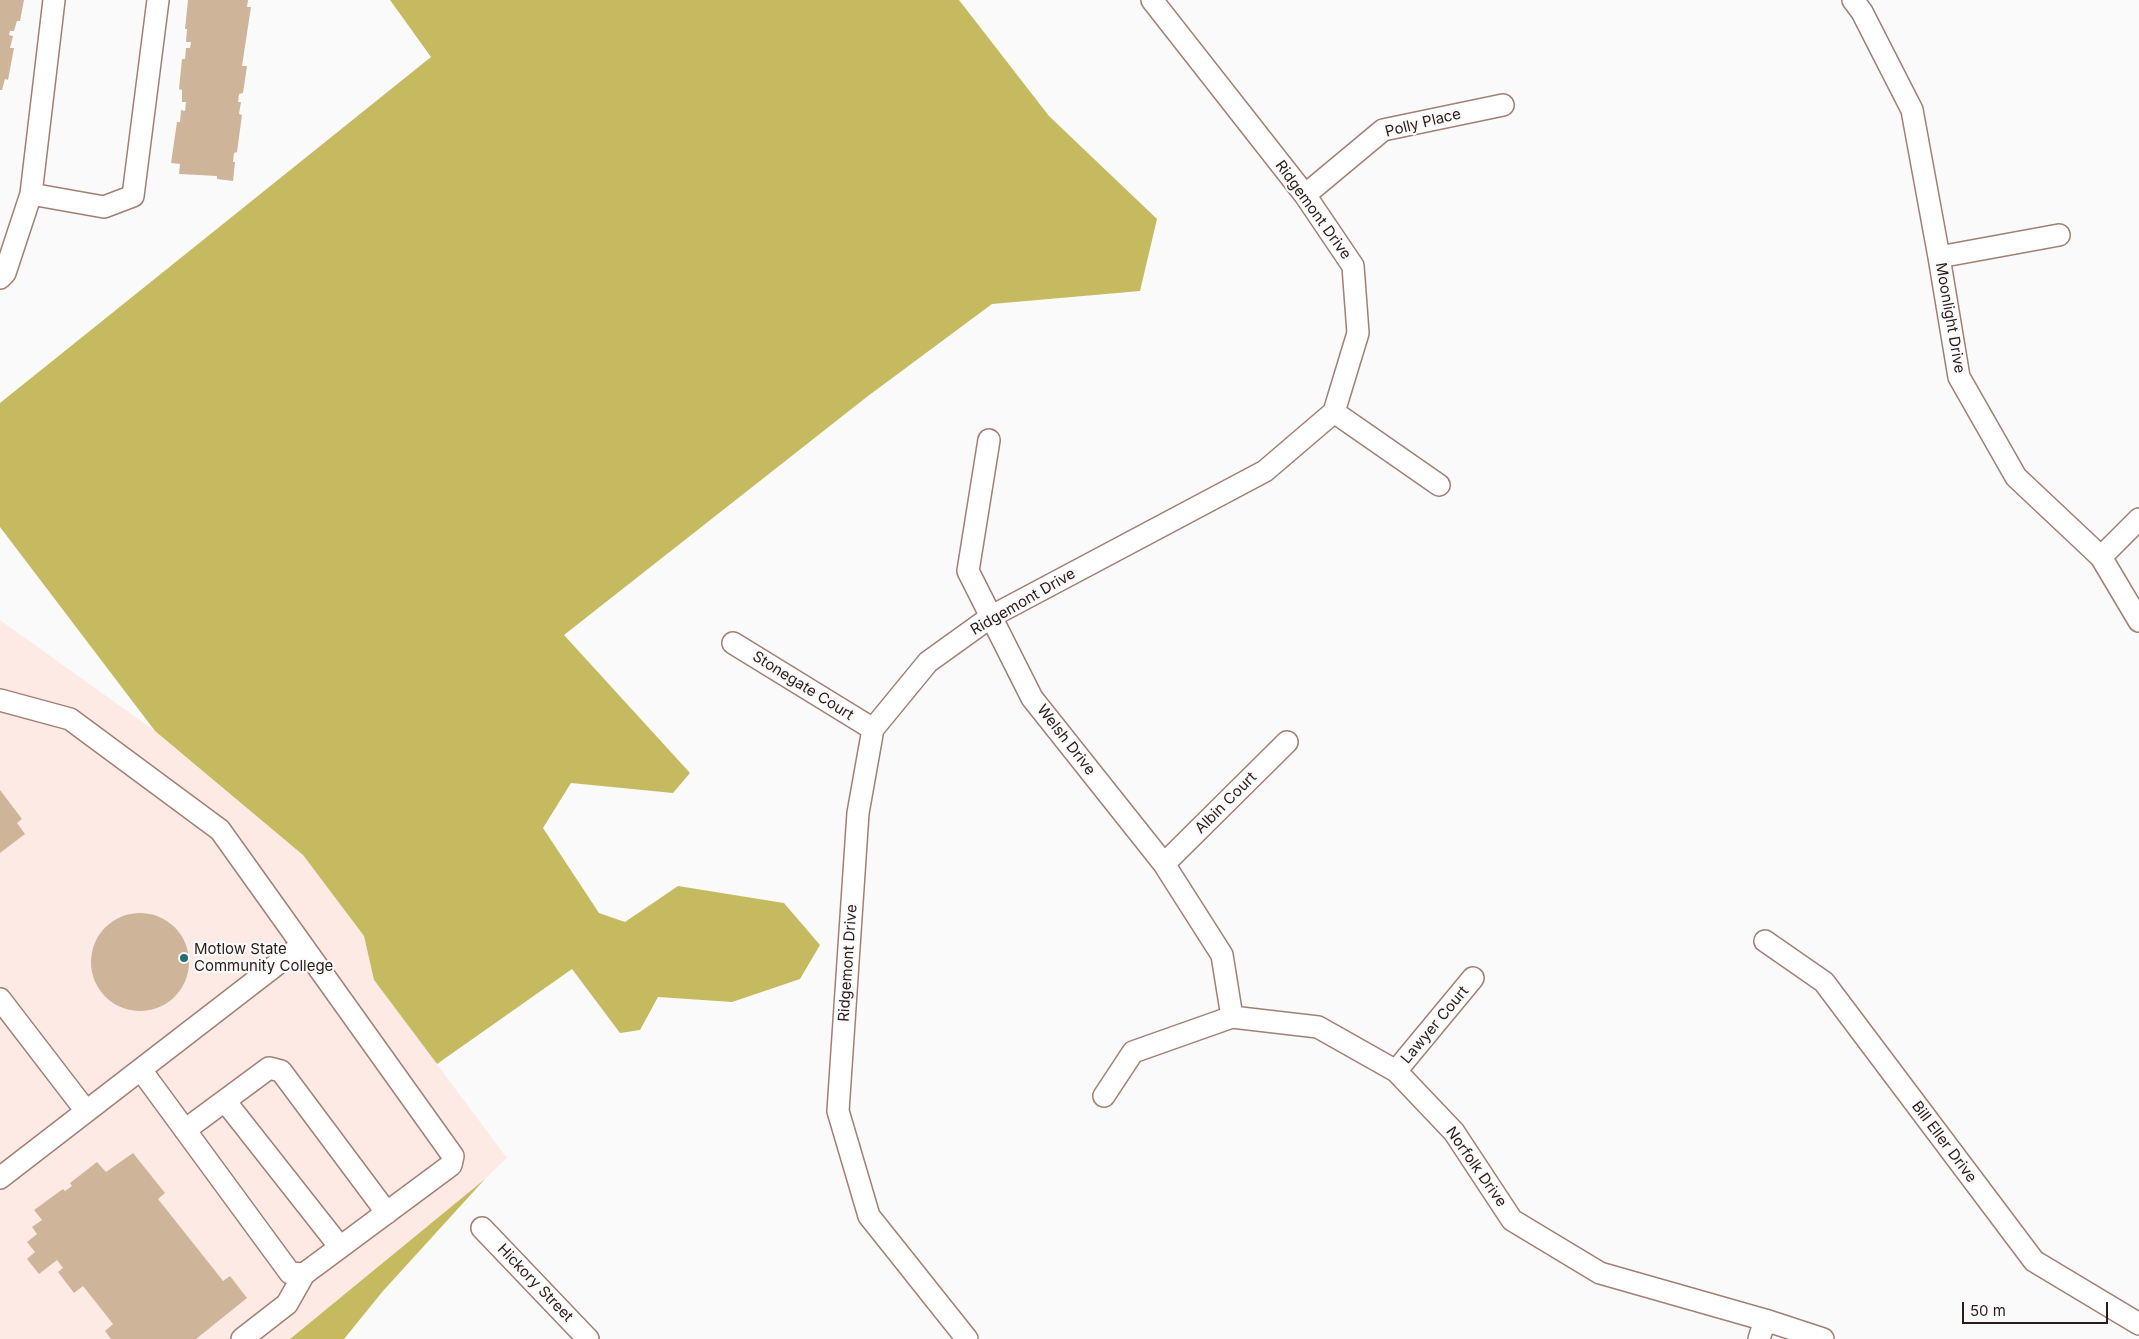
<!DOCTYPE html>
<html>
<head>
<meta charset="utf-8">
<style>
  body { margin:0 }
  #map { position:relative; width:2139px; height:1339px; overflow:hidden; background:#fafafa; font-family:Inter,sans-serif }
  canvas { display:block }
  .scale { position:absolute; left:1962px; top:1302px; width:146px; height:22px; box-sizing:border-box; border:2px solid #2a1c18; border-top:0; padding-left:6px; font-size:15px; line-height:18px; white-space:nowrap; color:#2a1c18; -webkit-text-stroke:4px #fafafa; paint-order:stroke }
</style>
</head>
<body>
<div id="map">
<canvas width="2139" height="1339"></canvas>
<div class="scale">50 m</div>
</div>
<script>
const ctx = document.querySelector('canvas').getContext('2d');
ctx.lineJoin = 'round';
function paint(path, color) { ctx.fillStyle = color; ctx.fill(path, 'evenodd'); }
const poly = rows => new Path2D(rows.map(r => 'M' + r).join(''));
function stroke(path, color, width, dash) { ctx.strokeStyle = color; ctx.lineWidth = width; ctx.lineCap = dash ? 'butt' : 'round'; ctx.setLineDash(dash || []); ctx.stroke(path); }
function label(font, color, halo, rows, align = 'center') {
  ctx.font = font + ' Inter,sans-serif'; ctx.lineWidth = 4.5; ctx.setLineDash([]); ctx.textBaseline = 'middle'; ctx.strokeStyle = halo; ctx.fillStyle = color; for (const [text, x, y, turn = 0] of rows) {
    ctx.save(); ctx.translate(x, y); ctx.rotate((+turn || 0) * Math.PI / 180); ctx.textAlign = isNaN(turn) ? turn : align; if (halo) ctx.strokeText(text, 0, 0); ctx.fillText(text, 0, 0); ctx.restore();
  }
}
paint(poly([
  [0,620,155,731,303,855,364,936,374,980,507,1158,485,1179,290,1339,0,1339]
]), '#feeae5');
paint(poly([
  [390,0,959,0,1049,116,1157,219,1140,291,992,304,868,396,564,635,690,773,673,793,571,783,543,828,599,913,625,922,678,886,784,903,820,945,800,979,732,1002,658,997,640,1030,620,1033,572,969,437,1064,374,980,364,936,303,855,155,731,0,527,0,403,431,57],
  [485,1179,383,1291,344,1339,290,1339]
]), '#c6ba61');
paint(poly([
  [0,0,24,0,20,21,17,21,14,31,10,31,9,35,13,36,10,48,14,48,8,80,5,79,2,90,0,90],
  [188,0,248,0,247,7,251,7,242,66,247,66,243,93,239,94,238,102,241,102,239,114,242,115,237,152,234,153,233,162,235,162,233,181,217,179,217,176,179,174,180,164,171,163,177,122,180,122,181,110,185,111,186,102,182,102,182,90,179,89,182,59,185,59,186,48,190,48,191,42,186,42,187,29,185,29],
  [0,790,22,819,17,823,25,834,0,853],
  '91 962a49 49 0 1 1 98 0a49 49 0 1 1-98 0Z',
  [133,1153,165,1193,158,1199,220,1277,223,1281,230,1276,247,1298,196,1339,111,1339,105,1331,113,1324,83,1286,74,1293,58,1272,63,1268,57,1260,39,1274,27,1259,35,1252,27,1242,37,1234,32,1227,42,1220,34,1210,63,1189,65,1191,72,1186,70,1183,97,1162,106,1172]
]), '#ceb59a');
const minor = poly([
  [1853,0,1862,12,1912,110,1939,257,1959,377,2016,477,2101,557,2139,621],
  [31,194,104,207,133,196,158,0],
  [1305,195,1383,130,1503,105],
  [1939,257,2059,235],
  [0,278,5,273,31,194,54,0],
  [1334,412,1439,485],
  [989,440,968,571,1032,698,1164,864,1222,955,1232,1017],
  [2101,557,2139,519],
  [733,643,873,729],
  [0,700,70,719,220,830,453,1156,451,1165,304,1274,290,1273,141,1070],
  [1164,864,1287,742],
  [1765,941,1824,982,2034,1261,2139,1324],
  [0,999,86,1111],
  [1396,1071,1473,978],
  [1104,1096,1133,1052,1232,1017,1318,1027,1396,1071,1454,1132,1512,1220,1600,1273,1765,1320,1823,1339],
  [225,1101,340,1247],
  [185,1130,269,1068,281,1071,387,1213],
  [0,1178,302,945],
  [482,1228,588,1339],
  [242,1339,287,1304,304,1274],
  [967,1339,869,1216,838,1111,858,813,873,729,928,662,992,616,1265,471,1334,412,1358,333,1353,266,1305,195,1152,0],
  [1759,1339,1765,1320]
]);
stroke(minor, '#a27f74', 24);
stroke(minor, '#fff', 21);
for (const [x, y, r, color] of [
  [184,958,5,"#246f73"]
]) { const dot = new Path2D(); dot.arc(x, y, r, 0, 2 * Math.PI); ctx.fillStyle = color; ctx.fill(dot); stroke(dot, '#fafafa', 2); }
label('15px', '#2a1c18', '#fafafa', [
  ["Polly Place",1423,123,-14],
  ["Ridgemont Drive",1313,210,54],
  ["Moonlight Drive",1950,318,80],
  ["Ridgemont Drive",1023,602,-30],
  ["Stonegate Court",803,686,32],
  ["Welsh Drive",1066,740,52],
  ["Albin Court",1226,803,-45],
  ["Ridgemont Drive",848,963,-86],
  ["Lawyer Court",1435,1025,-50],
  ["Bill Eller Drive",1944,1142,53],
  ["Norfolk Drive",1476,1167,55],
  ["Hickory Street",535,1283,46]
]);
label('15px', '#2a1c18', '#fafafa', [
  ["Motlow State",194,949],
  ["Community College",194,966]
], 'left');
</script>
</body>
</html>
